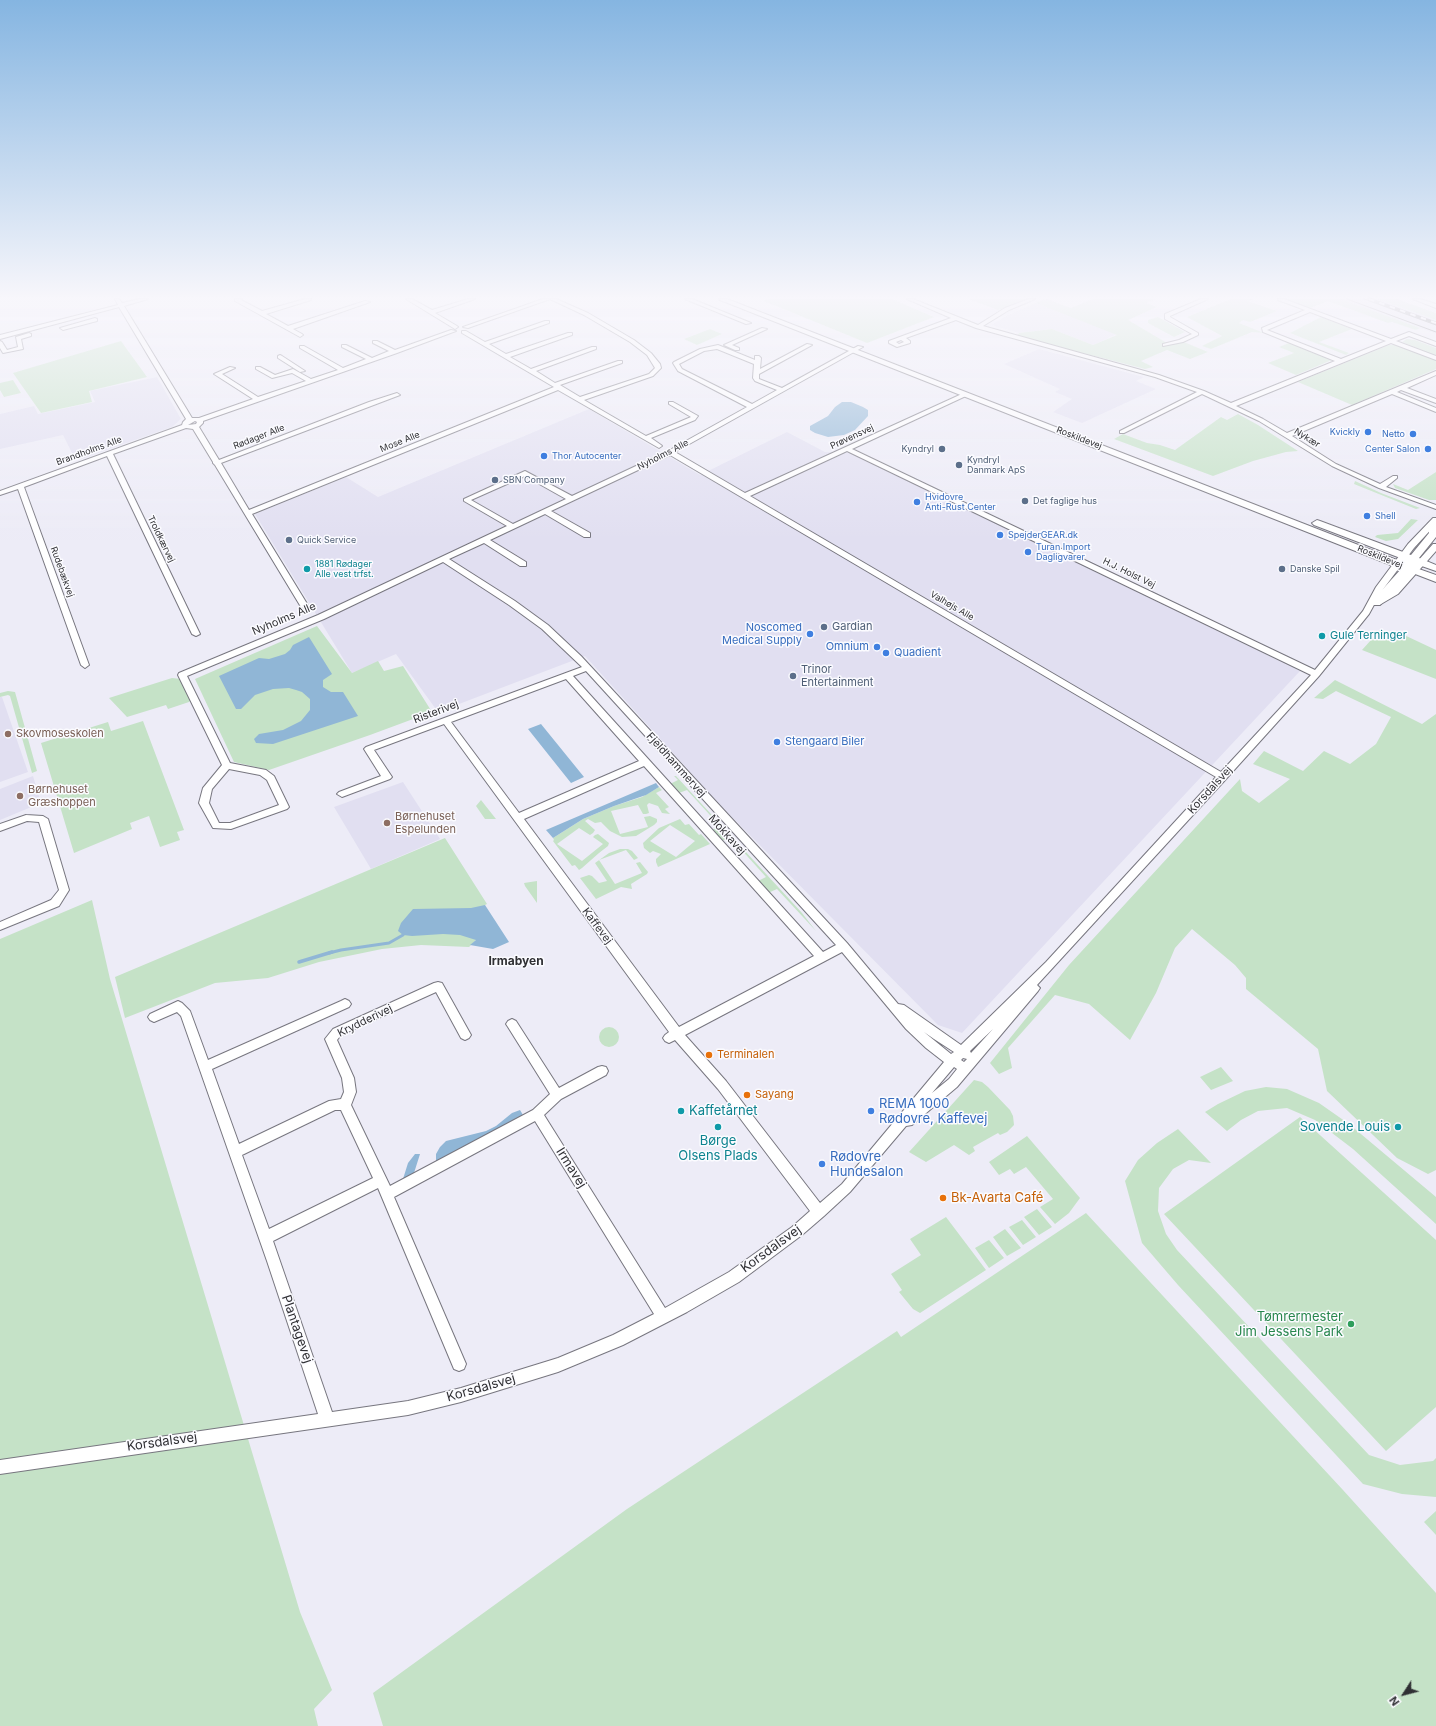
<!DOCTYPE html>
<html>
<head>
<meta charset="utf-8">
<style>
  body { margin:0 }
  #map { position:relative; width:1436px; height:1726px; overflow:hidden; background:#edecf7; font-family:Inter,sans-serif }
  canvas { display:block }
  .north { position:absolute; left:1384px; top:1674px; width:40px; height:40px; -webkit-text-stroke:3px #fbfbff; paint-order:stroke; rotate:234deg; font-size:11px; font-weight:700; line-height:16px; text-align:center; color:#303034 }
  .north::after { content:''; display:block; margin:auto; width:14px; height:18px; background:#303034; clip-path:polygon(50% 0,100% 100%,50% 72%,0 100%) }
</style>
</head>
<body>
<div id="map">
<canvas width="1436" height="1726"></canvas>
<div class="north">N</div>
</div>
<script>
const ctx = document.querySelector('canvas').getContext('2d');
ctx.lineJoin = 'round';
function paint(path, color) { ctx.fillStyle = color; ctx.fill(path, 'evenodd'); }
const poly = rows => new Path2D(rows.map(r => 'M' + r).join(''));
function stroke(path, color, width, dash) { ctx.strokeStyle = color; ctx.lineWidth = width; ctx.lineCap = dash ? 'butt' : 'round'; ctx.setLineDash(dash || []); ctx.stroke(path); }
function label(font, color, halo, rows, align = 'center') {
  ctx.font = font + ' Inter,sans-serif'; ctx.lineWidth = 3; ctx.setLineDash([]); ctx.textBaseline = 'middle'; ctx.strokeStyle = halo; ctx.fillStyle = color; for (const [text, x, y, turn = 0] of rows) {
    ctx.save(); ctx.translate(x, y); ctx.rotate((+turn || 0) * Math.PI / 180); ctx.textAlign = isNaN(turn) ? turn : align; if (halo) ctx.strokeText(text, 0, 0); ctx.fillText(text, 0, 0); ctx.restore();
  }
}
paint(poly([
  [1341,299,1378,299,1436,320,1436,334],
  [1036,303,1117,334,1093,345,1052,329,1019,333,991,325,1008,315],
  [1039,349,1144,377,1136,381,1156,389,1082,423,1053,412,1072,399,1055,392,1060,389,1004,364],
  [157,377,181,419,172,427,78,460,72,453,63,435,0,449,0,414,34,406,38,414,95,402,90,391],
  [589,409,700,475,787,432,825,452,850,453,1300,671,962,1033,938,1025,722,807,585,656,438,712,396,654,352,673,255,514,346,477,378,497],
  [0,697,2,697,28,772,0,782],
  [33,776,41,803,0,820,0,789],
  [403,782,440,839,371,869,334,807]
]), '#e1dff1');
paint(poly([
  [769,299,892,299,934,317,867,343,764,301],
  [969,299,1028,299,998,310],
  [1046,299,1071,308,1093,299,1155,299,1146,303,1157,307,1128,320,1167,343,1179,340,1208,352,1190,359,1167,350,1141,361,1153,367,1145,369,1017,336,1019,333,1052,329,1093,345,1117,335,1036,303],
  [1231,299,1253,299,1247,301,1277,311,1250,322,1243,320,1239,323,1264,333,1252,332,1211,349,1202,346,1222,336,1187,317],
  [1285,299,1341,299,1420,328,1416,330,1392,322,1388,323,1328,301,1310,308],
  [1378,299,1396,299,1436,313,1436,320],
  [1158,317,1185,332,1174,337,1148,323,1148,320],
  [1321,317,1352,329,1319,342,1349,353,1346,355,1290,333],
  [710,329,722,334,697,345,684,339],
  [1407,339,1415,340,1436,348,1436,356,1402,342],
  [121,341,147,377,89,391,92,402,41,413,13,373],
  [1289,343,1326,358,1332,360,1296,375,1268,363,1294,353,1279,347],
  [1389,345,1398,345,1436,360,1436,369,1352,405,1298,382],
  [13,380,21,393,4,397,0,390,0,383],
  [1238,414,1258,425,1298,451,1286,452,1253,461,1213,476,1114,439,1123,434,1147,443,1160,445,1175,450,1221,417,1227,420],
  [1436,472,1436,500,1429,500,1395,488,1393,484,1408,490],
  [1355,481,1381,493,1420,508,1416,509,1354,484],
  [1411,519,1418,520,1398,539,1386,541,1375,537,1377,535,1398,533],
  [317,626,352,673,378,661,384,671,403,666,432,712,370,735,269,770,234,762,195,679],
  [1380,630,1402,634,1436,650,1436,679,1362,650],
  [172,678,181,679,191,700,189,702,168,709,166,705,127,717,109,698],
  [1335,680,1422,724,1436,714,1436,1170,1428,1174,1397,1158,1327,1091,1318,1049,1246,989,1246,978,1235,965,1192,929,1175,948,1156,993,1130,1040,1089,1004,1055,995,1008,1048,1012,1068,999,1074,990,1063,1069,965,1240,779,1242,791,1259,803,1290,779,1253,764,1264,751,1303,771,1324,751,1350,764,1376,744,1391,717,1336,691,1323,699,1314,698],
  [8,691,15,692,37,771,32,773,10,696,8,695,0,697,0,693],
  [143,721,184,830,177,832,180,840,160,847,149,816,130,823,132,829,74,853,41,743,108,722,111,731],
  [674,776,676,776,802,913,816,931,777,889,768,893,758,881,766,877,730,837,722,841,712,830,720,826,687,790,679,793,670,784,678,780],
  [659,787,662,790,656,793,669,807,665,809,670,814,662,813,658,806,649,803,647,805,649,813,646,814,643,814,638,805,611,811,620,834,648,827,644,817,650,816,657,819,657,822,654,825,636,836,622,837,610,831,601,822,595,823,588,819,585,821,595,830,593,833,590,835,579,828,557,844,582,861,603,844,593,837,595,835,598,834,609,843,608,846,599,853,582,868,579,870,575,865,572,866,553,841,554,840,553,838,583,819,614,806,642,797],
  [481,800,496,819,485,819,476,806],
  [680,819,685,825,689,824,699,835,701,834,710,844,658,867,656,862,656,859,661,854,653,851,650,853,644,848,643,843,659,828],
  [670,825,695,841,676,857,650,841],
  [445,838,487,904,485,905,476,940,469,947,421,945,382,949,319,962,268,978,215,983,125,1018,115,977],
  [620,849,628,849,632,851,638,858,634,860,626,850,599,860,615,884,642,873,636,863,640,862,648,872,647,874,631,884,632,889,621,887,596,899,580,878,589,875,592,876,599,883,607,881,595,863,609,853],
  [537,881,537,903,525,886,524,883],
  [92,900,110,979,300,1612,332,1690,314,1709,318,1726,0,1726,0,939],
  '599 1037a10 10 0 1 1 20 0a10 10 0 1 1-20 0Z',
  [1221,1067,1233,1081,1211,1090,1200,1077],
  [974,1080,982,1082,988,1087,1010,1110,1013,1116,1014,1125,1007,1132,1000,1135,998,1133,973,1147,975,1151,969,1155,954,1145,926,1162,909,1152],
  [1266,1087,1287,1089,1319,1103,1349,1124,1436,1197,1436,1224,1353,1149,1315,1120,1287,1108,1258,1111,1241,1120,1227,1131,1205,1112,1218,1104,1245,1091],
  [1300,1117,1436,1240,1436,1407,1386,1451,1164,1214],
  [1178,1129,1211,1163,1189,1160,1173,1169,1159,1188,1158,1211,1166,1234,1177,1250,1369,1455,1400,1465,1433,1461,1436,1458,1436,1497,1402,1494,1363,1484,1178,1285,1142,1243,1125,1181,1138,1160,1157,1143],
  [1027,1136,1080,1198,1069,1213,1055,1224,1040,1207,1053,1199,1026,1167,1014,1174,1010,1169,999,1175,989,1162],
  [1037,1209,1052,1227,1039,1235,1024,1217],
  [1086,1213,1343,1490,1436,1593,1436,1726,383,1726,373,1693,627,1509,897,1331,901,1337],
  [946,1217,986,1270,920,1313,913,1309,899,1292,902,1290,891,1274,921,1255,910,1239],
  [1022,1220,1036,1237,1023,1245,1009,1227],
  [1005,1229,1021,1248,1007,1256,993,1237],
  [989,1240,1004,1258,989,1268,975,1248],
  [1436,1511,1436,1535,1424,1522]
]), '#c5e2c7');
paint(poly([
  [842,402,851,402,863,407,868,410,868,416,855,430,844,435,828,437,815,433,810,430,810,426,828,416,835,407],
  [309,637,332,674,323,680,323,687,331,692,343,692,358,716,273,744,256,743,254,739,259,734,283,730,301,721,310,710,310,699,302,692,296,690,289,688,273,689,255,695,241,709,236,709,219,676,259,658,269,659,285,654,290,650,293,645],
  [541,724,584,777,571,783,528,729],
  [656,783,659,787,646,795,614,806,583,819,553,838,546,830],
  [485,905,509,942,493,949,470,945,476,940,460,935,443,934,412,936,403,935,398,931,401,923,413,909,471,908],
  [520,1110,523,1115,436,1162,436,1154,440,1147,446,1141,486,1131,496,1126,512,1113],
  [415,1154,420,1154,414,1173,403,1179,408,1163]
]), '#90b6d6');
stroke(poly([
  [329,953,341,950,389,943,403,935]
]), '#90b6d6', 3);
stroke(poly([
  [299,962,332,952]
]), '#90b6d6', 3.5);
const minor = poly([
  [115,299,119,299,122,303,140,299,148,299,124,306,192,418,199,418,253,399,214,374,230,367,235,368,222,374,258,397,306,381,292,373,272,378,256,369,256,367,260,367,275,375,293,369,311,379,338,370,300,348,300,346,304,346,343,368,366,359,342,347,342,345,346,345,372,358,389,351,373,343,373,341,377,341,395,350,451,330,456,331,397,353,203,421,203,423,199,427,219,460,369,402,397,393,400,395,221,463,249,510,554,387,462,333,462,331,466,331,485,342,545,321,549,321,549,323,489,344,506,354,568,333,572,333,572,335,510,357,531,369,592,347,596,347,596,349,536,371,555,383,618,361,622,361,622,363,560,385,580,397,649,374,655,368,647,355,630,342,584,315,550,299,468,328,463,327,543,299,556,299,588,313,634,340,651,353,660,364,661,368,653,376,584,400,646,436,691,417,669,404,669,402,673,402,698,416,695,420,651,438,661,445,662,446,659,448,558,390,252,514,309,607,305,609,301,607,215,465,213,463,213,462,193,429,186,428,113,454,200,634,196,636,192,634,107,456,24,487,89,665,85,668,81,665,18,489,0,495,0,491,182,425,183,422,186,419,119,307,0,339,0,335,118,305,115,299],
  [195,421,197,422,196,424,188,425,195,421],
  [235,299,242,299,241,300,262,311,305,299,311,299,311,300,266,314,288,326,365,301,370,302,293,329,302,334,303,335,300,337,235,301,235,299],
  [406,299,412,299,432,310,468,299,475,299,435,313,457,326,458,327,455,329,406,299],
  [685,299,692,299,751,323,746,324,685,299],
  [907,299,913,299,978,325,1005,308,1029,299,1035,299,1009,310,983,326,1159,375,1204,391,1231,403,1335,361,1263,332,1262,328,1305,310,1278,300,1278,299,1284,299,1391,339,1409,332,1436,342,1436,346,1409,336,1396,341,1436,356,1436,360,1391,343,1236,406,1263,419,1287,433,1436,371,1436,375,1407,388,1436,399,1436,403,1401,390,1397,392,1436,408,1436,412,1392,394,1292,436,1336,464,1380,484,1393,476,1397,476,1397,478,1386,487,1436,505,1436,509,1379,488,1332,466,1259,421,1202,394,1124,433,1120,433,1120,431,1197,392,1155,377,976,328,956,320,906,338,910,341,910,343,897,347,889,343,889,341,951,318,907,299],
  [1310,312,1386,341,1341,359,1267,330,1310,312],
  [901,340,904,342,899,344,896,342,901,340],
  [1201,299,1208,299,1170,316,1170,317,1198,333,1198,335,1183,342,1163,346,1163,344,1179,340,1192,334,1165,319,1165,314,1201,299],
  [1413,299,1420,299,1436,304,1436,308,1413,299],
  [95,318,97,319,97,321,63,330,60,328,95,318],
  [762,328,767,329,732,345,739,348,739,350,735,350,724,345,762,328],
  [29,333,31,334,31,336,21,339,23,349,3,353,0,348,0,341,2,342,7,350,18,347,16,337,29,333],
  [807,344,812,345,759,374,759,379,782,388,858,346,863,347,675,452,745,493,964,393,968,393,968,395,852,449,1315,670,1363,611,1376,587,1408,544,1433,518,1436,518,1436,524,1414,548,1384,588,1377,599,1392,590,1433,544,1436,544,1436,551,1398,594,1381,604,1375,603,1369,614,1319,676,1226,779,1037,985,1040,988,1038,991,957,1087,912,1125,906,1126,850,1192,824,1216,802,1235,739,1282,687,1312,623,1345,558,1372,461,1402,408,1415,0,1474,0,1460,318,1414,267,1261,181,1016,177,1012,154,1022,150,1020,148,1017,150,1014,178,1001,182,1003,190,1011,208,1060,341,1001,345,999,349,1001,351,1004,349,1007,212,1069,239,1144,329,1101,341,1099,344,1092,342,1078,325,1039,333,1029,434,983,438,982,442,983,471,1035,469,1038,465,1040,461,1038,436,992,341,1035,337,1040,354,1078,356,1092,351,1105,390,1186,533,1110,550,1094,508,1027,506,1024,508,1021,512,1019,516,1021,559,1088,598,1067,602,1066,606,1067,608,1071,606,1075,561,1099,544,1115,665,1308,729,1272,792,1227,810,1211,718,1089,675,1040,669,1043,665,1041,663,1038,665,1035,669,1032,444,724,374,750,392,777,390,779,342,797,337,794,339,792,381,776,364,749,366,747,582,667,542,629,509,605,443,562,324,619,187,676,230,763,266,770,274,776,289,807,287,809,231,829,213,828,199,803,203,788,222,765,178,675,179,673,318,615,507,526,464,501,464,499,525,471,572,496,668,451,747,407,678,371,673,363,674,362,700,349,718,345,755,360,755,356,759,356,761,358,760,369,807,344],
  [717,349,754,364,753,378,755,381,777,390,752,404,682,369,679,364,704,351,717,349],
  [847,451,1311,675,1221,772,750,496,847,451],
  [670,455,1216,777,1046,962,961,1045,904,1005,898,1004,847,943,581,656,548,625,515,601,449,559,484,543,520,566,526,566,526,562,490,540,545,514,584,537,590,537,590,533,551,511,670,455],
  [525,476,566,499,513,524,471,500,525,476],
  [586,671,836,945,823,952,573,676,586,671],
  [566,679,639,761,519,813,451,722,566,679],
  [644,766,814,956,679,1027,524,819,644,766],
  [229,769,260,775,267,780,279,805,230,823,219,823,209,803,212,789,229,769],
  [842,952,906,1029,926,1048,944,1062,842,1184,820,1203,726,1081,685,1035,842,952],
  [993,1029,971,1053,970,1051,993,1029],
  [924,1032,934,1039,954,1052,951,1054,924,1032],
  [963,1058,967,1059,964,1062,961,1060,963,1058],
  [954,1067,957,1069,949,1079,932,1093,954,1067],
  [335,1110,341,1110,373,1178,269,1229,242,1155,335,1110],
  [535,1121,654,1314,613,1335,558,1358,461,1388,408,1401,332,1412,273,1241,378,1188,454,1369,459,1371,464,1369,466,1364,394,1197,535,1121],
  [280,355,282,356,305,371,300,372,278,358,278,356,280,355],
  [26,815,43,816,48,819,69,890,59,906,0,930,0,922,51,900,59,890,39,822,27,821,0,831,0,824,26,815]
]);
const major = poly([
  [719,299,727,299,1402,562,1403,559,1314,525,1312,523,1317,520,1320,521,1411,555,1429,533,1428,524,1430,522,1436,522,1436,537,1419,558,1436,565,1436,571,1416,564,1416,568,1436,575,1436,582,1410,572,1380,605,1372,605,1371,603,1372,601,1401,569,720,300,719,299]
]);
stroke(minor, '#77767f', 2);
stroke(major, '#77767f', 2);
paint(minor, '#fff');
paint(major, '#fff');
stroke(poly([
  [1347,299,1436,332],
  [1364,299,1436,325]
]), '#4e4e53', 1);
const rail = poly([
  [1369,299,1436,323]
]);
stroke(rail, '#4e4e53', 3);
stroke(rail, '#fbfbff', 2, [5.5]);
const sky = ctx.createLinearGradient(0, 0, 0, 540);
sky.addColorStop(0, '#85b5e1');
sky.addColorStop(0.55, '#f7f6fb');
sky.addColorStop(1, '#f7f6fb00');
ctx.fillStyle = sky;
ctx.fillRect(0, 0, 1436, 540);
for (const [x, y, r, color] of [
  [1368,432,4,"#3f7fe0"],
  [1413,434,4,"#3f7fe0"],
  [942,449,4,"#5c6f8a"],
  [1428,449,4,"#3f7fe0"],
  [544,456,4,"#3f7fe0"],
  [959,465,4,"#5c6f8a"],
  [495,480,4,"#5c6f8a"],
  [1025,501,4,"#5c6f8a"],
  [917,502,4,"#3f7fe0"],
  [1367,516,4,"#3f7fe0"],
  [1000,535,4,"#3f7fe0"],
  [289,540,4,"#5c6f8a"],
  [1028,552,4,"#3f7fe0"],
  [307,569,4,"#0f9aa8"],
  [1282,569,4,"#5c6f8a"],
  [824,627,4,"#5c6f8a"],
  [810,634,4,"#3f7fe0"],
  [1322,636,4,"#0f9aa8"],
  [877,647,4,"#3f7fe0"],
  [886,653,4,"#3f7fe0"],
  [793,676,4,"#5c6f8a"],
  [8,734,4,"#8d6e63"],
  [777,742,4,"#3f7fe0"],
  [20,796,4,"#8d6e63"],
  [387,823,4,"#8d6e63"],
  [709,1055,4,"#e8710a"],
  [747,1095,4,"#e8710a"],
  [681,1111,4,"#0f9aa8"],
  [871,1111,4,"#3f7fe0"],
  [718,1127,4,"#0f9aa8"],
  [1398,1127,4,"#0f9aa8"],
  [822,1164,4,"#3f7fe0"],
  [943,1198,4,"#e8710a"],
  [1351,1324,4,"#2e9e5b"]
]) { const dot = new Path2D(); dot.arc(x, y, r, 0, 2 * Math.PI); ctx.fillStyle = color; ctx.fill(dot); stroke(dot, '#fbfbff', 1.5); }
label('9px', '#366cbe', '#fbfbff', [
  ["Kvickly",1360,432,"right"],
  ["Netto",1405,434,"right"],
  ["Center Salon",1420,449,"right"],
  ["Thor Autocenter",552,456],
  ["Hvidovre",925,497],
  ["Anti-Rust Center",925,507],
  ["Shell",1375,516],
  ["SpejderGEAR.dk",1008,535],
  ["Turan Import",1036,547],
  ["Dagligvarer",1036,557]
], 'left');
label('9px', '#303034', '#fbfbff', [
  ["Rødager Alle",259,437,-21],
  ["Prøvensvej",852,437,-25],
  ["Roskildevej",1079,438,21],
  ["Nykær",1307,438,32],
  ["Mose Alle",400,442,-22],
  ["Brandholms Alle",89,451,-20],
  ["Nyholms Alle",663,455,-27],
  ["Troldkærvej",161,539,64],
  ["Roskildevej",1380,557,22],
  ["Rudebækvej",62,572,70],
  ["H.J. Holst Vej",1129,573,26],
  ["Valhøjs Alle",952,606,30]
]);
label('9px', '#4e5e75', '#fbfbff', [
  ["Kyndryl",934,449,"right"],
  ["Kyndryl",967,460],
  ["Danmark ApS",967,470],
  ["SBN Company",503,480],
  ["Det faglige hus",1033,501],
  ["Quick Service",297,540],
  ["Danske Spil",1290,569]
], 'left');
label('9px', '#0d838f', '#fbfbff', [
  ["1881 Rødager",315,564],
  ["Alle vest trfst.",315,574]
], 'left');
label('11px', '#303034', '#fbfbff', [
  ["Nyholms Alle",284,619,-23],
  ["Risterivej",436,712,-21],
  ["Fjeldhammervej",676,765,48],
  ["Korsdalsvej",1210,790,-48],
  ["Mokkavej",727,835,48],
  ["Kaffevej",597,926,53],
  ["Krydderivej",365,1021,-26]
]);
label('11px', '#4e5e75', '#fbfbff', [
  ["Gardian",832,627],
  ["Trinor",801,670],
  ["Entertainment",801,683]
], 'left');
label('11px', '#366cbe', '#fbfbff', [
  ["Noscomed",802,628],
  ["Medical Supply",802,641],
  ["Omnium",869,647],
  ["Quadient",894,653,"left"],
  ["Stengaard Biler",785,742,"left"]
], 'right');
label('11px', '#0d838f', '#fbfbff', [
  ["Gule Terninger",1330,636]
], 'left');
label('11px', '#785e54', '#fbfbff', [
  ["Skovmoseskolen",16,734],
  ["Børnehuset",28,790],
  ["Græshoppen",28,803],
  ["Børnehuset",395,817],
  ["Espelunden",395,830]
], 'left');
label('11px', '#c56008', '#fbfbff', [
  ["Terminalen",717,1055],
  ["Sayang",755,1095]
], 'left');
label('bold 12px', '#303034', '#fbfbff', [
  ["Irmabyen",516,961]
]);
label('13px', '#366cbe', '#fbfbff', [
  ["REMA 1000",879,1104],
  ["Rødovre, Kaffevej",879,1119],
  ["Rødovre",830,1157],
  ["Hundesalon",830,1172]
], 'left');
label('13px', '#0d838f', '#fbfbff', [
  ["Kaffetårnet",689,1111],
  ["Sovende Louis",1390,1127,"right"],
  ["Børge",718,1141,"center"],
  ["Olsens Plads",718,1156,"center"]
], 'left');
label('13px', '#303034', '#fbfbff', [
  ["Irmavej",571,1168,58],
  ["Korsdalsvej",771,1249,-36],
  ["Plantagevej",297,1329,71],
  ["Korsdalsvej",481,1388,-16],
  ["Korsdalsvej",162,1442,-8]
]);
label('13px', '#c56008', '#fbfbff', [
  ["Bk-Avarta Café",951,1198]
], 'left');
label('13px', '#27864d', '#fbfbff', [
  ["Tømrermester",1343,1317],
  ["Jim Jessens Park",1343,1332]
], 'right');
</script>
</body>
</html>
